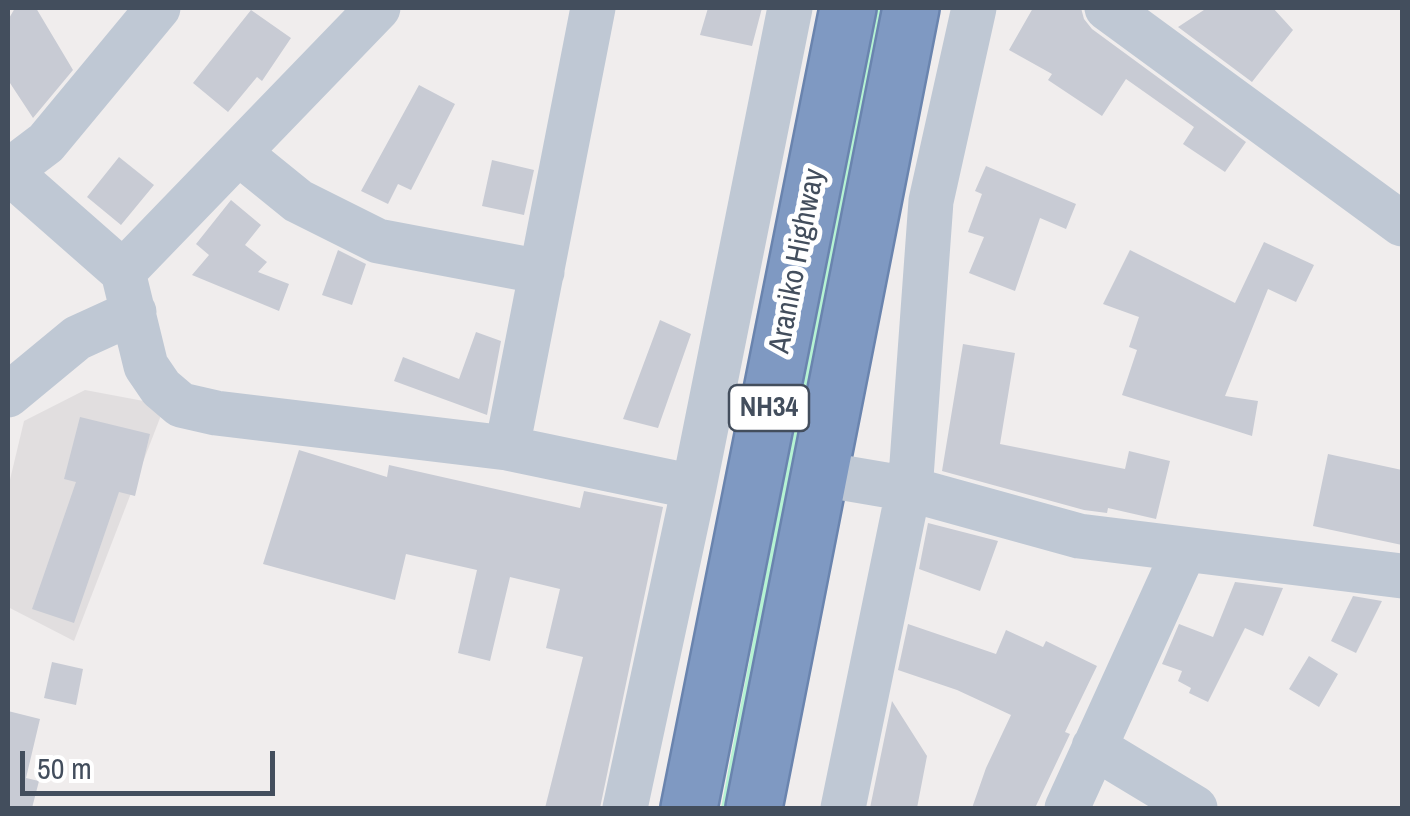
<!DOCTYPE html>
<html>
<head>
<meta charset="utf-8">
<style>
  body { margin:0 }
  #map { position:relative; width:1410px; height:816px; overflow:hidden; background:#f0eded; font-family:"Archivo Narrow",sans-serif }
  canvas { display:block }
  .frame { position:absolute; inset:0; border:10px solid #434e5d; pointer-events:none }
  .scale { position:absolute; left:20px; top:751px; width:255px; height:45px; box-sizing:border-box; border:5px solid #434e5d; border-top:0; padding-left:12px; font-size:30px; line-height:35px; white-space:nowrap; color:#434e5d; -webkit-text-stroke:8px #fff; paint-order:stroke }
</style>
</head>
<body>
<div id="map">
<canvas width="1410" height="816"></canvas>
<div class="frame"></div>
<div class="scale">50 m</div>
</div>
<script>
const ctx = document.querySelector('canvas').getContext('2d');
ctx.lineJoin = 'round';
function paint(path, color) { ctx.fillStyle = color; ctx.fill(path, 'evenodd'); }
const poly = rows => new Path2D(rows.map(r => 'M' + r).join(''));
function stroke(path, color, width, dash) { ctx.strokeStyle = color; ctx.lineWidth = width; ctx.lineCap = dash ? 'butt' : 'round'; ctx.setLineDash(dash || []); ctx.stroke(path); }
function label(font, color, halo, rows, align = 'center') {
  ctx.font = font + ' "Archivo Narrow",sans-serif'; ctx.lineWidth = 10; ctx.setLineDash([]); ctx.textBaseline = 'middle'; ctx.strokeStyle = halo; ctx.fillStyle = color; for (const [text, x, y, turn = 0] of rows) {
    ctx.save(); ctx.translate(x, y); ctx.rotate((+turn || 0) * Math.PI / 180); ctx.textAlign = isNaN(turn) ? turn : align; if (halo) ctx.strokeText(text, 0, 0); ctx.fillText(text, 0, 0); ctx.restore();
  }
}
paint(poly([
  [85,390,165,405,74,641,8,607,8,488,24,421]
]), '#e1dedf');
paint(poly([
  [874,8,887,8,731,808,721,808]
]), '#b5f3d3');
paint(poly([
  [15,8,36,8,73,70,33,118,8,80,8,20],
  [708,8,762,8,752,46,700,35],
  [1033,8,1081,8,1084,19,1092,29,1246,142,1225,172,1183,144,1194,127,1126,79,1102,116,1048,80,1052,74,1009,50],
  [1207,8,1273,8,1293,30,1252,82,1178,27],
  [251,10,291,38,262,81,257,77,228,112,193,83],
  [419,85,455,104,411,190,398,184,388,204,361,191],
  [119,157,154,185,121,225,87,197],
  [492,160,534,170,524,215,482,206],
  [986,166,1076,204,1066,229,1040,218,1015,291,969,273,984,237,968,232,982,194,975,191],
  [231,200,261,225,245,245,267,262,258,272,289,284,279,311,192,275,209,255,196,244],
  [1264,242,1314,265,1296,302,1268,289,1225,396,1258,401,1252,436,1122,395,1137,350,1129,347,1139,317,1103,304,1130,250,1235,303],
  [338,250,366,264,352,305,322,295],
  [660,320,691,334,658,428,623,419],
  [476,332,501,341,487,415,394,381,403,357,459,379],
  [963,344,1015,353,1000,444,1125,469,1129,451,1170,461,1156,519,1108,508,1107,513,1084,510,942,471],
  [80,417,150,434,135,496,119,492,74,623,32,609,76,482,64,479],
  [299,450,387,477,389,465,580,508,584,491,663,507,600,808,545,808,583,657,546,648,560,589,510,577,490,661,458,653,477,570,406,554,395,600,263,564],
  [1328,454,1402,470,1402,545,1313,526],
  [928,523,998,541,980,591,919,569],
  [1235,582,1283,588,1263,636,1245,628,1208,702,1189,693,1191,688,1178,681,1182,671,1162,664,1179,624,1213,637],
  [1353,596,1382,601,1356,653,1331,641],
  [908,624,996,654,1006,630,1043,647,1046,641,1097,666,1065,732,1070,734,1035,808,972,808,986,768,1011,715,957,690,898,670],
  [1309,656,1338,674,1319,707,1289,689],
  [52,662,83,669,76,705,44,698],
  [892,701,927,756,917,808,870,808],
  [8,711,40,719,26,778,39,781,32,808,8,808]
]), '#c8cbd4');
const highway = poly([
  [689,808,848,8],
  [754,808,911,8]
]);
stroke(highway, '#6a84ae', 60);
stroke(poly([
  [1107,8,1402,224],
  [240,154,298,201,378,241,542,272],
  [8,171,123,272,146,366,161,388,181,405,216,413,507,448,694,487],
  [9,171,46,143,158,8],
  [123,272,378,8],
  [8,395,77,338,134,312],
  [507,448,593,8],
  [821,474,909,489,1079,536,1402,576],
  [1094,747,1195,808],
  [625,808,694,487,790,8],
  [843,808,911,477,931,201,974,8],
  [1067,808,1184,551]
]), '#bfc8d4', 45);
stroke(highway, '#7f99c2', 55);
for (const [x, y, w] of [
  [769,408,80]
]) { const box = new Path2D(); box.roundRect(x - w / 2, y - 23, w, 46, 8); ctx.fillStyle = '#fff'; ctx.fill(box); stroke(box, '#434e5d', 2.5); }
label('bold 28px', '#434e5d', null, [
  ["NH34",769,408]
]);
label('30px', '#434e5d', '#fff', [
  ["Araniko Highway",798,261,-79]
]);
</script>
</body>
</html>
